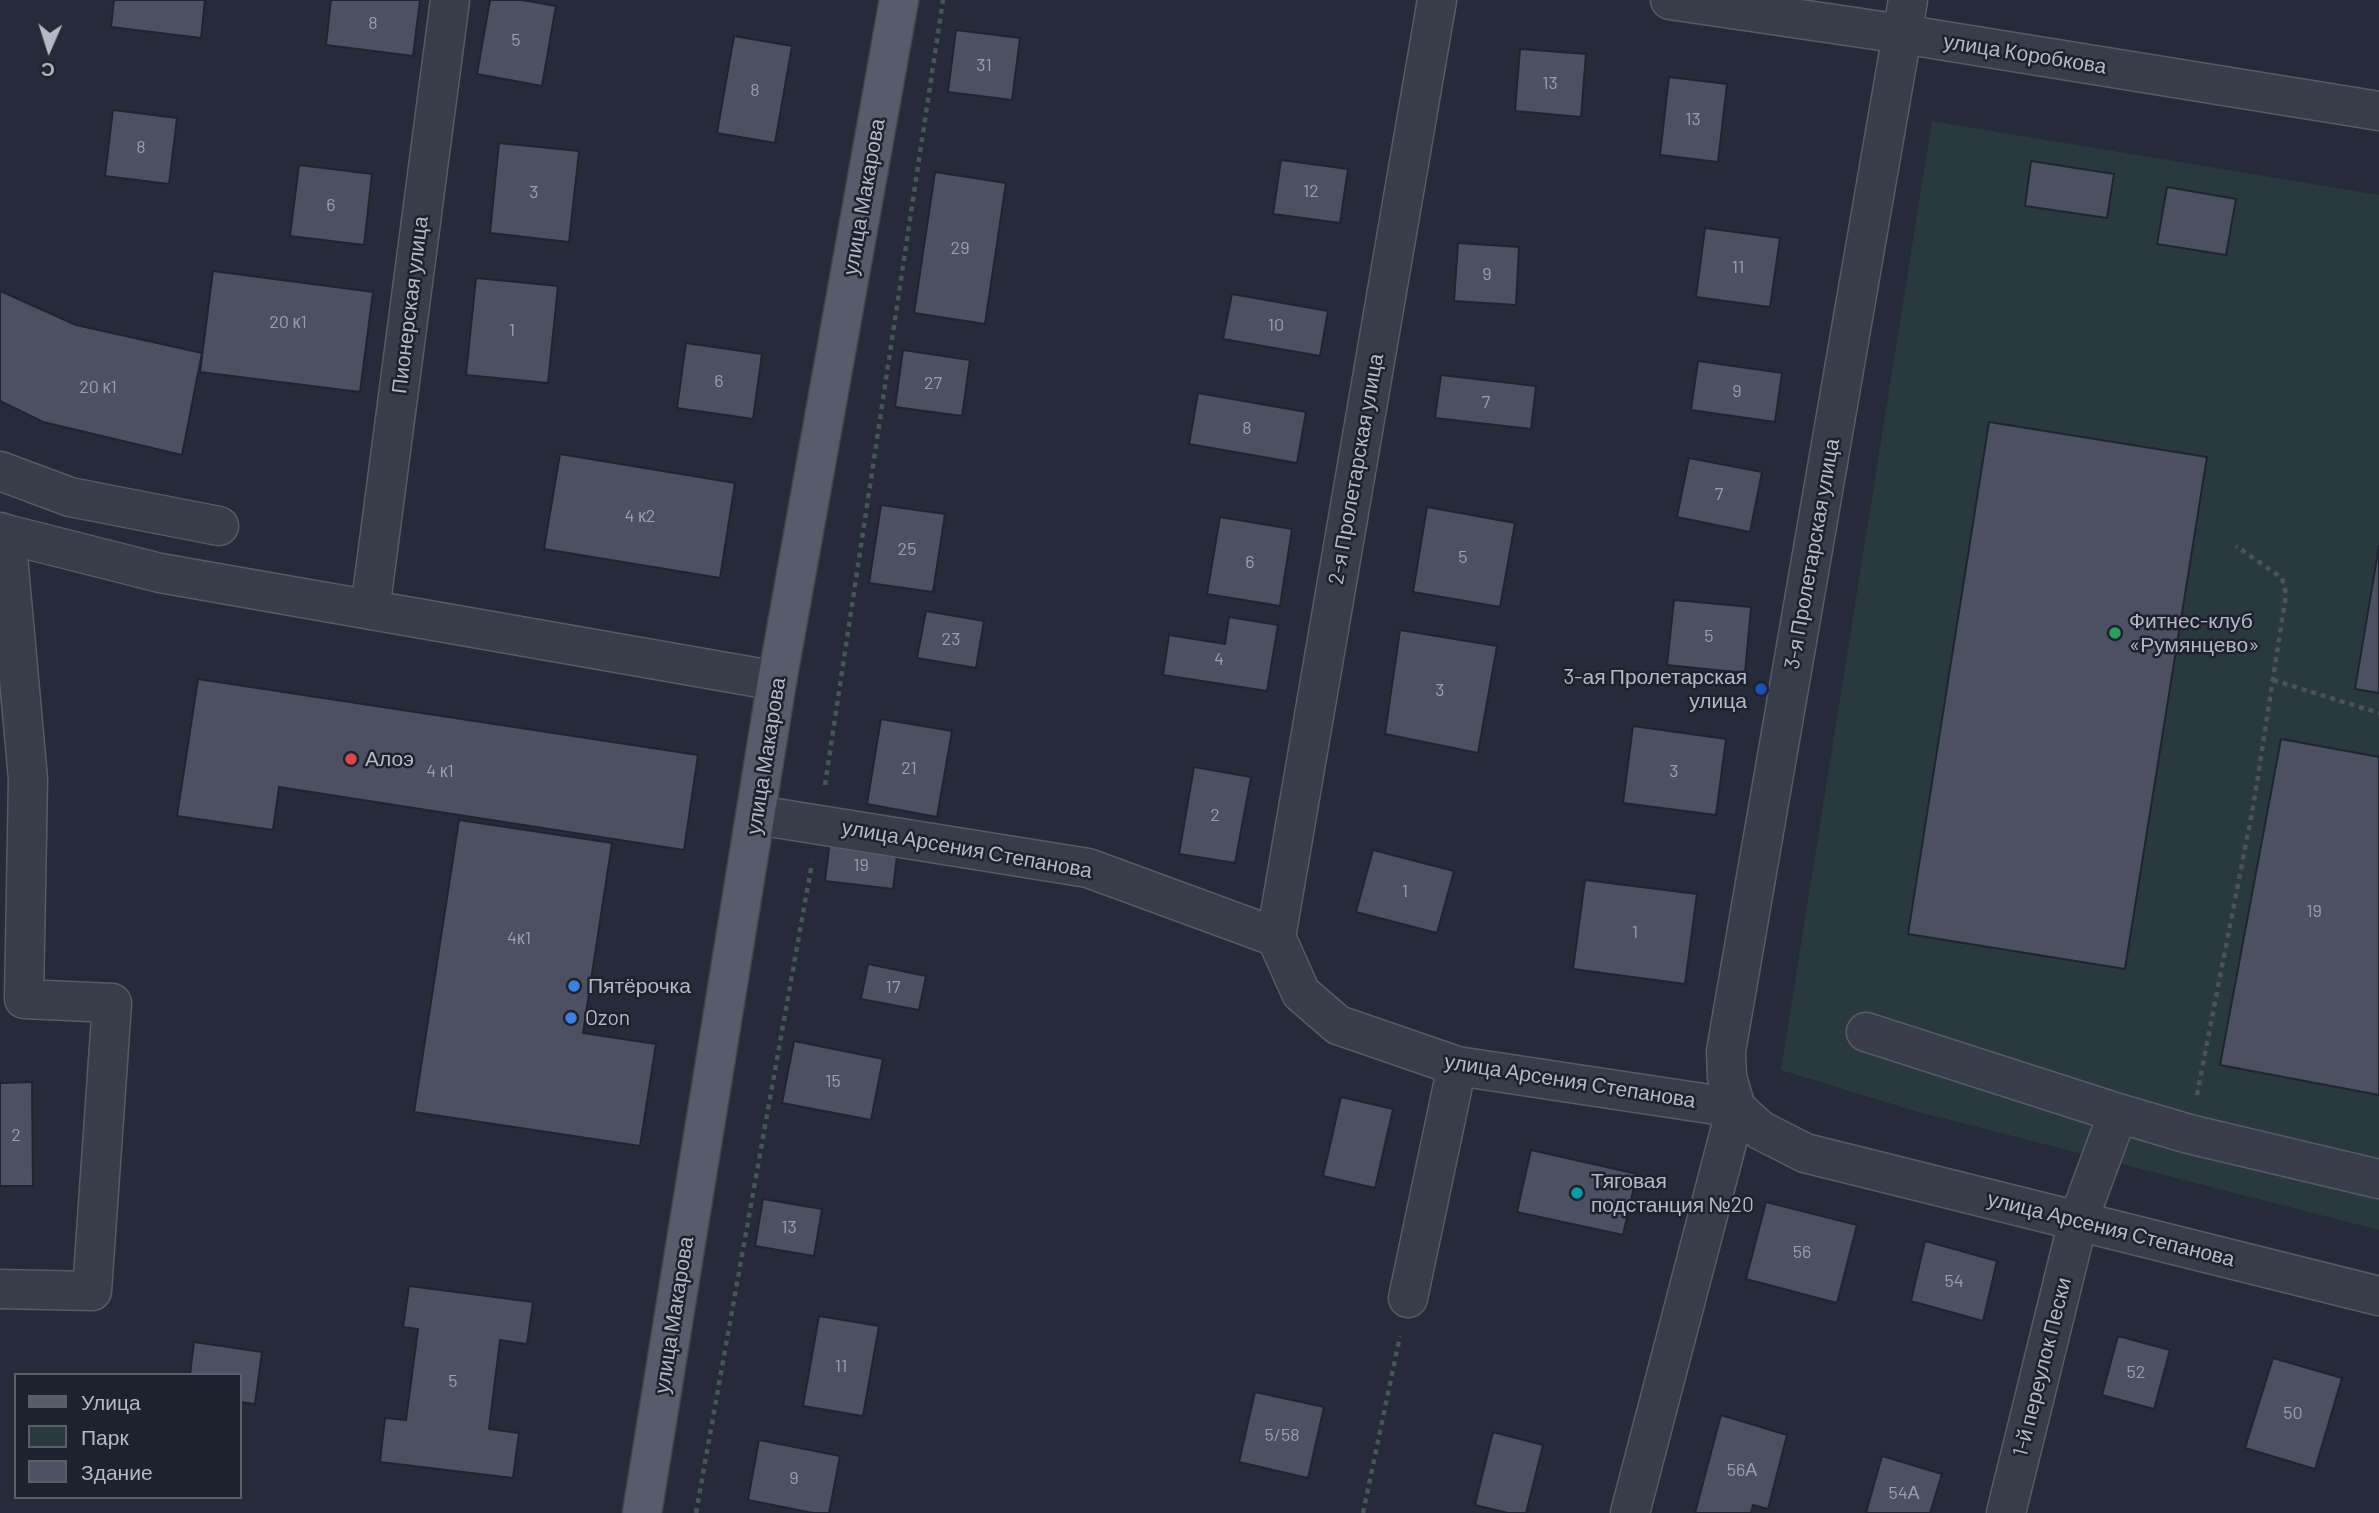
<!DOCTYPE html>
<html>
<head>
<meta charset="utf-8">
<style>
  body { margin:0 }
  #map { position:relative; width:2379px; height:1513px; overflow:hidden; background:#262b39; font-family:Barlow,sans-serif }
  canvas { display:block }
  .legend { position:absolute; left:14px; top:1373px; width:228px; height:126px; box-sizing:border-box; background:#1e222f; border:2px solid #5a5e6b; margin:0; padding:9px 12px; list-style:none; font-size:21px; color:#b5b8c5 }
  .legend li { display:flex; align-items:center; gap:14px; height:35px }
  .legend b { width:35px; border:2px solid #5a5e6b }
  .north { position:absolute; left:14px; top:14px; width:70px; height:70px; -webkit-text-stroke:5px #1e222f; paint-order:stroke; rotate:183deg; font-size:19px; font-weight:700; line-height:28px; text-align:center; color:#b5b8c5 }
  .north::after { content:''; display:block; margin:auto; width:24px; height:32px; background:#b5b8c5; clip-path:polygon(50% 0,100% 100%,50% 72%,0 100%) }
</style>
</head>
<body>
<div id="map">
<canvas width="2379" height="1513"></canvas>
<ul class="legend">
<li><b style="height:9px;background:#575c6a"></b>Улица</li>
<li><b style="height:19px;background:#2a393d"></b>Парк</li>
<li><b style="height:19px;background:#4c5162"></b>Здание</li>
</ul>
<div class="north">С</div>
</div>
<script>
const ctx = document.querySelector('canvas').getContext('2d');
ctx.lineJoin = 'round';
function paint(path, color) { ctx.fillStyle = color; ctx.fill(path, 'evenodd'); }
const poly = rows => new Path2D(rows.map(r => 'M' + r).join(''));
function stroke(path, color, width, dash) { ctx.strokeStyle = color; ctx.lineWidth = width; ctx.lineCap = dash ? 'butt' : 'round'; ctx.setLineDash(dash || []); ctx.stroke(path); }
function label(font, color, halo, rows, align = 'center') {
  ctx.font = font + ' Barlow,sans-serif'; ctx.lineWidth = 5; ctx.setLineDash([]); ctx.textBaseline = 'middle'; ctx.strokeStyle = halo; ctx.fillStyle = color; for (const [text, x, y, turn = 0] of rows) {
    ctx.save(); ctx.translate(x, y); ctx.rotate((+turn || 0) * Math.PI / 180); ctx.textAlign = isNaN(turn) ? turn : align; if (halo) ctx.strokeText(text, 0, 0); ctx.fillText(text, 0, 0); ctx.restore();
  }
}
paint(poly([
  [1932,121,2379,195,2379,1230,1915,1111,1781,1070]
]), '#2a393d');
const building = poly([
  [114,0,205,0,201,38,111,27,114,0],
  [331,0,420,0,413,56,326,45,331,0],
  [490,0,522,0,556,6,542,86,477,74,490,0],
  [956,30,1020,38,1012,100,948,92,956,30],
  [734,36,792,46,775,143,717,133,734,36],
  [1520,49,1586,54,1581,117,1515,111,1520,49],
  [1669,77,1727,84,1718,162,1660,155,1669,77],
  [113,110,177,118,169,184,105,176,113,110],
  [499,143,579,151,569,242,490,233,499,143],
  [1281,160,1348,169,1340,223,1273,214,1281,160],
  [2031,161,2114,174,2107,218,2025,206,2031,161],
  [299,165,372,174,364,245,290,236,299,165],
  [935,172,1006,183,985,324,914,313,935,172],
  [2167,187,2236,199,2226,255,2157,244,2167,187],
  [1705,228,1780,238,1770,307,1696,297,1705,228],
  [1458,243,1519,247,1516,305,1454,301,1458,243],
  [213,271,373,292,360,392,200,372,213,271],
  [476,278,558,286,548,383,466,375,476,278],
  [0,291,76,325,202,353,182,455,43,422,0,401,0,291],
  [1232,294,1328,311,1320,356,1223,339,1232,294],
  [686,343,762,354,753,419,677,408,686,343],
  [903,350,970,360,962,416,895,407,903,350],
  [1698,361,1782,373,1775,422,1691,410,1698,361],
  [1441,375,1536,386,1531,429,1435,418,1441,375],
  [1198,393,1306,412,1297,463,1189,444,1198,393],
  [1989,422,2207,457,2125,969,1908,934,1989,422],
  [560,454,735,483,720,578,544,549,560,454],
  [1689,458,1762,472,1750,532,1677,517,1689,458],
  [881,505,945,514,933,592,869,583,881,505],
  [1427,507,1515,523,1500,607,1413,592,1427,507],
  [1220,517,1292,529,1280,606,1207,594,1220,517],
  [2379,546,2379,693,2355,689,2379,546],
  [1674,600,1751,607,1745,673,1667,665,1674,600],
  [926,611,984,621,976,668,917,658,926,611],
  [1229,617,1278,625,1267,691,1163,675,1169,635,1225,644,1229,617],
  [1400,630,1497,646,1478,753,1385,734,1400,630],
  [198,679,698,755,684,850,279,787,273,830,177,816,198,679],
  [881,719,952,731,937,817,867,804,881,719],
  [1633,726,1726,739,1716,815,1623,803,1633,726],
  [2281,739,2379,757,2379,1095,2220,1065,2281,739],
  [1194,767,1251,777,1235,863,1179,854,1194,767],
  [459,820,612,843,583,1033,656,1044,640,1146,414,1112,459,820],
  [830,840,898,848,893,889,825,881,830,840],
  [1373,850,1454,871,1437,933,1356,912,1373,850],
  [1585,880,1697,894,1685,984,1573,969,1585,880],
  [868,964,926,976,919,1010,861,999,868,964],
  [794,1041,883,1059,871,1120,782,1103,794,1041],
  [32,1082,33,1186,0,1186,0,1083,32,1082],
  [1341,1097,1393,1109,1375,1188,1323,1176,1341,1097],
  [1531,1150,1637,1174,1623,1235,1517,1212,1531,1150],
  [763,1199,822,1209,814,1256,755,1246,763,1199],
  [1766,1202,1857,1225,1837,1303,1746,1279,1766,1202],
  [1925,1241,1997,1261,1983,1321,1911,1301,1925,1241],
  [409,1286,533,1302,527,1344,500,1340,489,1429,519,1433,513,1478,380,1462,385,1418,406,1420,418,1329,403,1327,409,1286],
  [819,1316,879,1326,863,1416,803,1406,819,1316],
  [2118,1336,2170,1350,2154,1409,2102,1395,2118,1336],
  [194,1342,262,1352,255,1404,240,1402,240,1375,190,1375,194,1342],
  [2273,1358,2342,1378,2315,1469,2245,1448,2273,1358],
  [1255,1392,1324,1407,1308,1478,1239,1462,1255,1392],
  [1721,1415,1787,1435,1768,1509,1753,1505,1751,1513,1695,1513,1721,1415],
  [1493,1432,1543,1445,1526,1513,1508,1513,1475,1505,1493,1432],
  [759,1440,840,1456,829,1513,813,1513,748,1500,759,1440],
  [1882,1456,1942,1474,1930,1513,1866,1513,1882,1456]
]);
paint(building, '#4c5162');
stroke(building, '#202431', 2);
const minor = poly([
  [1670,0,1902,34,2379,111],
  [0,471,70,497,219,526],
  [0,532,6,534,28,779,24,999,112,1003,92,1291,0,1289],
  [6,534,160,573,777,681],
  [370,610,450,0],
  [757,815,1088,868,1276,937,1301,993,1338,1025,1457,1066,1736,1108,1760,1130,1805,1153,2379,1296],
  [1276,937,1437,0],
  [1866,1032,2118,1113],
  [1408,1298,1457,1066],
  [1630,1513,1736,1108,1727,1077,1726,1051,1908,0],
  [2006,1513,2078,1221,2118,1113,2189,1134,2379,1179]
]);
const major = poly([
  [642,1513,777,681,899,0]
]);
stroke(minor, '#575b68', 41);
stroke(major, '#424653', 41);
stroke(poly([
  [2273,680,2379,713],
  [825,785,943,0],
  [2197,1095,2254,802,2286,594,2282,578,2236,546],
  [696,1513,812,863],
  [1363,1513,1400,1336]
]), '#47545a', 4.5, [5, 5]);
stroke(minor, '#393d4a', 38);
stroke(major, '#575c6a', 38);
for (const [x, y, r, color] of [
  [2115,633,7,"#2e9e5b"],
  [1761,689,7,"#1a4fb4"],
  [351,759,7,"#e0444e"],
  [574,986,7,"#3f7fe0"],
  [571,1018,7,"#3f7fe0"],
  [1577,1193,7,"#0f9aa8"]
]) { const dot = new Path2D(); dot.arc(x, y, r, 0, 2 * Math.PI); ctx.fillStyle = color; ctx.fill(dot); stroke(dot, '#1e222f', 2.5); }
label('18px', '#9b9eac', null, [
  ["8",373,23],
  ["5",516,40],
  ["31",984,65],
  ["13",1550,83],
  ["8",755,90],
  ["13",1693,119],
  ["8",141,147],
  ["12",1311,191],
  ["3",534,192],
  ["6",331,205],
  ["29",960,248],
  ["11",1738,267],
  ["9",1487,274],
  ["20 к1",288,322],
  ["10",1276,325],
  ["1",512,330],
  ["6",719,381],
  ["27",933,383],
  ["20 к1",98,387],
  ["9",1737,391],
  ["7",1486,402],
  ["8",1247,428],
  ["7",1719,494],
  ["4 к2",640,516],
  ["25",907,549],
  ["5",1463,557],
  ["6",1250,562],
  ["5",1709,636],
  ["23",951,639],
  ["4",1219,659],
  ["3",1440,690],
  ["21",909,768],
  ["4 к1",440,771],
  ["3",1674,771],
  ["2",1215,815],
  ["19",861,865],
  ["1",1405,891],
  ["19",2314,911],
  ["1",1635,932],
  ["4к1",519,938],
  ["17",893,987],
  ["15",833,1081],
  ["2",16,1135],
  ["13",789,1227],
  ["56",1802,1252],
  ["54",1954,1281],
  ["11",841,1366],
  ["52",2136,1372],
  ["5",453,1381],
  ["50",2293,1413],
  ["5/58",1282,1435],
  ["56А",1742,1470],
  ["9",794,1478],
  ["54А",1904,1493]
]);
label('21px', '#b5b8c5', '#1e222f', [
  ["улица Коробкова",2025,54,9],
  ["улица Макарова",864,197,-80],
  ["Пионерская улица",410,305,-83],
  ["2-я Пролетарская улица",1356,469,-80],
  ["3-я Пролетарская улица",1812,554,-80],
  ["улица Макарова",766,756,-81],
  ["улица Арсения Степанова",967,849,10],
  ["улица Арсения Степанова",1570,1081,9],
  ["улица Арсения Степанова",2111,1229,14],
  ["улица Макарова",674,1315,-81],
  ["1-й переулок Пески",2042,1367,-76]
]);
label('21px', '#b5b8c5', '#1e222f', [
  ["Фитнес-клуб",2129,621],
  ["«Румянцево»",2129,645],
  ["3-ая Пролетарская",1747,677,"right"],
  ["улица",1747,701,"right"],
  ["Алоэ",365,759],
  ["Пятёрочка",588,986],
  ["Ozon",585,1018],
  ["Тяговая",1591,1181],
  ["подстанция №20",1591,1205]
], 'left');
</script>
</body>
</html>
